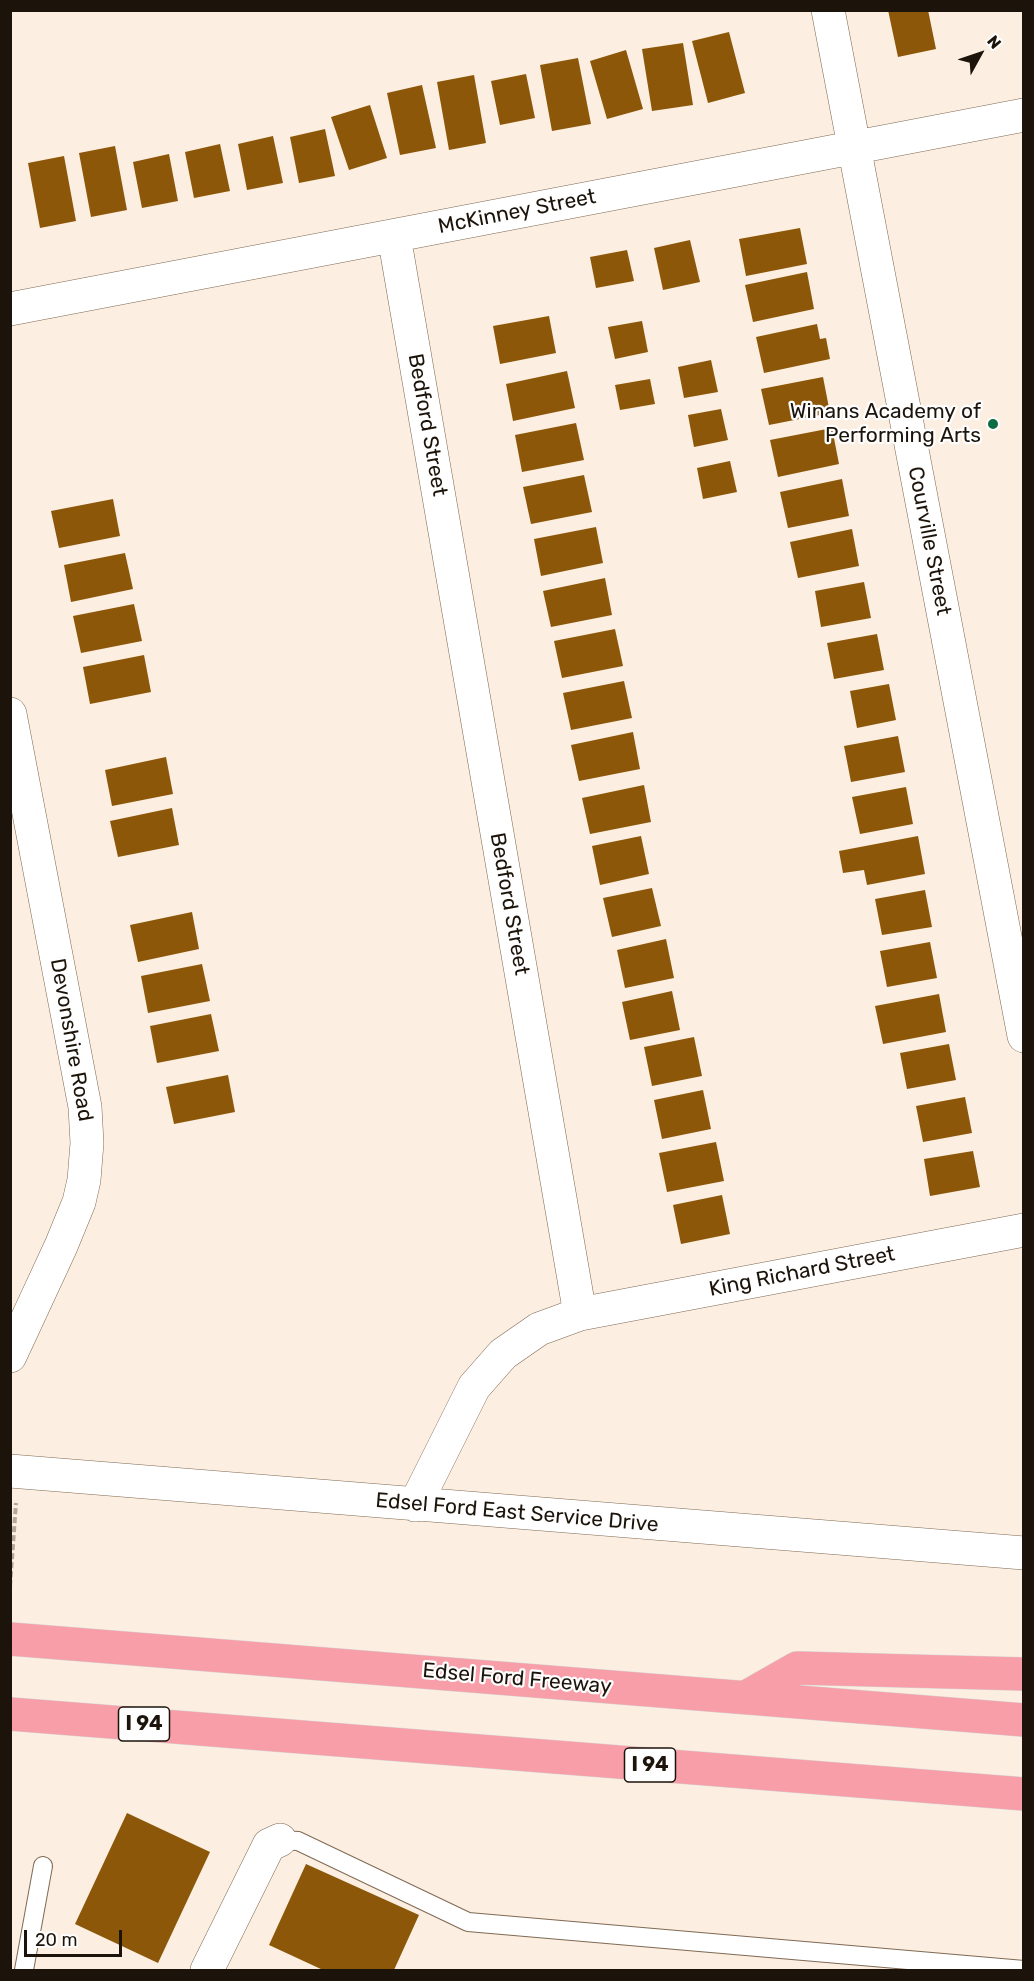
<!DOCTYPE html>
<html>
<head>
<meta charset="utf-8">
<style>
  body { margin:0 }
  #map { position:relative; width:1034px; height:1981px; overflow:hidden; background:#fceee0; font-family:Rubik,sans-serif }
  canvas { display:block }
  .frame { position:absolute; inset:0; border:12px solid #1c140b; pointer-events:none }
  .north { position:absolute; left:950px; top:24px; width:60px; height:60px; -webkit-text-stroke:4px #fefefe; paint-order:stroke; rotate:50deg; font-size:16px; font-weight:700; line-height:24px; text-align:center; color:#1c140b }
  .north::after { content:''; display:block; margin:auto; width:21px; height:27px; background:#1c140b; clip-path:polygon(50% 0,100% 100%,50% 72%,0 100%) }
  .scale { position:absolute; left:24px; top:1930px; width:98px; height:27px; box-sizing:border-box; border:3px solid #1c140b; border-top:0; padding-left:8px; font-size:18px; line-height:21px; white-space:nowrap; color:#1c140b; -webkit-text-stroke:4px #fefefe; paint-order:stroke }
</style>
</head>
<body>
<div id="map">
<canvas width="1034" height="1981"></canvas>
<div class="frame"></div>
<div class="north">N</div>
<div class="scale">20 m</div>
</div>
<script>
const ctx = document.querySelector('canvas').getContext('2d');
ctx.lineJoin = 'round';
function paint(path, color) { ctx.fillStyle = color; ctx.fill(path, 'evenodd'); }
const poly = rows => new Path2D(rows.map(r => 'M' + r).join(''));
function stroke(path, color, width, dash) { ctx.strokeStyle = color; ctx.lineWidth = width; ctx.lineCap = dash ? 'butt' : 'round'; ctx.setLineDash(dash || []); ctx.stroke(path); }
function label(font, color, halo, rows, align = 'center') {
  ctx.font = font + ' Rubik,sans-serif'; ctx.lineWidth = 4.5; ctx.setLineDash([]); ctx.textBaseline = 'middle'; ctx.strokeStyle = halo; ctx.fillStyle = color; for (const [text, x, y, turn = 0] of rows) {
    ctx.save(); ctx.translate(x, y); ctx.rotate((+turn || 0) * Math.PI / 180); ctx.textAlign = isNaN(turn) ? turn : align; if (halo) ctx.strokeText(text, 0, 0); ctx.fillText(text, 0, 0); ctx.restore();
  }
}
paint(poly([
  [888,10,928,10,936,49,898,57],
  [729,32,745,93,708,103,692,41],
  [683,43,693,105,652,111,642,49],
  [626,50,643,109,607,119,590,61],
  [578,58,591,124,552,131,540,65],
  [526,74,535,118,500,125,491,81],
  [474,75,486,143,449,150,437,82],
  [422,85,436,148,400,155,387,93],
  [370,105,387,158,349,170,331,117],
  [325,129,335,176,299,183,290,137],
  [273,136,283,183,247,190,238,144],
  [220,144,230,191,194,198,185,152],
  [115,146,127,210,91,217,79,153],
  [169,154,178,201,142,208,133,162],
  [64,156,76,221,40,228,28,163],
  [800,228,807,264,746,276,739,239],
  [690,240,700,282,663,290,654,248],
  [627,250,634,281,596,288,590,257],
  [807,272,814,309,753,322,745,285],
  [549,316,556,353,500,364,493,326],
  [642,321,648,352,615,359,608,327],
  [817,324,820,339,826,338,830,359,764,373,756,337],
  [711,360,718,392,684,398,678,367],
  [567,371,575,408,513,421,506,384],
  [823,377,830,413,769,425,761,389],
  [650,379,655,404,620,410,615,385],
  [721,409,728,440,694,447,688,415],
  [576,423,584,460,522,472,515,435],
  [832,428,839,464,778,477,770,440],
  [730,461,737,492,703,499,697,468],
  [584,475,592,512,531,524,523,487],
  [842,479,849,516,788,528,780,492],
  [113,499,120,536,59,548,51,511],
  [596,527,603,563,541,576,534,539],
  [852,529,859,566,798,578,790,542],
  [125,553,133,589,71,602,64,565],
  [605,578,612,615,551,627,543,591],
  [864,582,871,618,821,627,815,591],
  [134,604,142,641,81,653,73,616],
  [615,629,623,666,562,678,554,641],
  [877,634,884,670,834,679,827,643],
  [144,655,151,692,90,704,83,667],
  [624,681,632,718,571,730,563,693],
  [889,684,896,720,857,728,850,691],
  [633,732,640,769,579,781,571,745],
  [898,736,905,772,851,782,844,746],
  [166,757,173,794,112,806,105,770],
  [644,785,651,822,590,834,582,798],
  [906,787,913,824,860,834,852,797],
  [172,808,179,845,118,857,110,821],
  [641,836,649,874,600,885,592,846],
  [918,836,925,874,867,885,864,870,843,873,839,851],
  [652,888,661,926,612,937,603,898],
  [925,890,932,927,882,935,875,899],
  [192,912,199,949,138,962,130,925],
  [666,939,674,978,625,988,617,950],
  [930,942,937,978,887,987,880,951],
  [202,964,210,1001,148,1013,141,976],
  [672,991,680,1030,630,1040,622,1002],
  [939,994,946,1032,883,1044,875,1006],
  [211,1014,219,1051,157,1063,150,1026],
  [694,1037,702,1076,652,1086,644,1047],
  [949,1044,956,1080,907,1089,900,1053],
  [228,1075,235,1112,174,1124,166,1087],
  [703,1090,711,1129,662,1139,654,1100],
  [965,1097,972,1133,923,1142,916,1106],
  [716,1142,724,1181,667,1192,659,1153],
  [973,1151,980,1187,930,1196,924,1159],
  [722,1195,730,1234,681,1244,673,1205],
  [127,1813,210,1852,158,1963,75,1924],
  [306,1864,419,1915,394,1970,323,1970,269,1945]
]), '#8c5708');
const service = poly([
  [280,1840,298,1841,468,1922,1024,1970],
  [24,1970,43,1866]
]);
const minor = poly([
  [828,10,1024,1036],
  [394,236,580,1314],
  [10,309,1024,115],
  [10,714,85,1107,87,1143,84,1180,79,1202,61,1246,10,1356],
  [10,1471,1024,1553],
  [415,1505,474,1387,503,1354,539,1329,580,1314,1024,1230],
  [207,1970,269,1845,280,1840]
]);
const motorway = poly([
  [10,1639,1024,1720],
  [746,1697,797,1668,1024,1674],
  [10,1714,1024,1794]
]);
stroke(service, '#7f6a55', 20);
stroke(minor, '#7f6a55', 34);
stroke(motorway, '#d6d5d3', 34);
stroke(poly([
  [10,1586,16,1503]
]), '#b3a79a', 4, [6, 3]);
stroke(service, '#fff', 18);
stroke(minor, '#fff', 33);
stroke(motorway, '#f79ea9', 33);
for (const [x, y, r, color] of [
  [993,424,6,"#0b6d43"]
]) { const dot = new Path2D(); dot.arc(x, y, r, 0, 2 * Math.PI); ctx.fillStyle = color; ctx.fill(dot); stroke(dot, '#fefefe', 2); }
for (const [x, y, w] of [
  [144,1724,51],
  [650,1765,51]
]) { const box = new Path2D(); box.roundRect(x - w / 2, y - 17, w, 34, 4.5); ctx.fillStyle = '#fefefe'; ctx.fill(box); stroke(box, '#1c140b', 1.5); }
label('bold 20px', '#1c140b', null, [
  ["I 94",144,1724],
  ["I 94",650,1765]
]);
label('21px', '#1c140b', '#fefefe', [
  ["McKinney Street",517,212,-11],
  ["Bedford Street",427,425,80],
  ["Courville Street",929,541,79],
  ["Bedford Street",509,904,80],
  ["Devonshire Road",71,1040,80],
  ["King Richard Street",802,1272,-11],
  ["Edsel Ford East Service Drive",517,1513,5],
  ["Edsel Ford Freeway",517,1679,5]
]);
label('21px', '#1c140b', '#fefefe', [
  ["Winans Academy of",981,412],
  ["Performing Arts",981,436]
], 'right');
</script>
</body>
</html>
